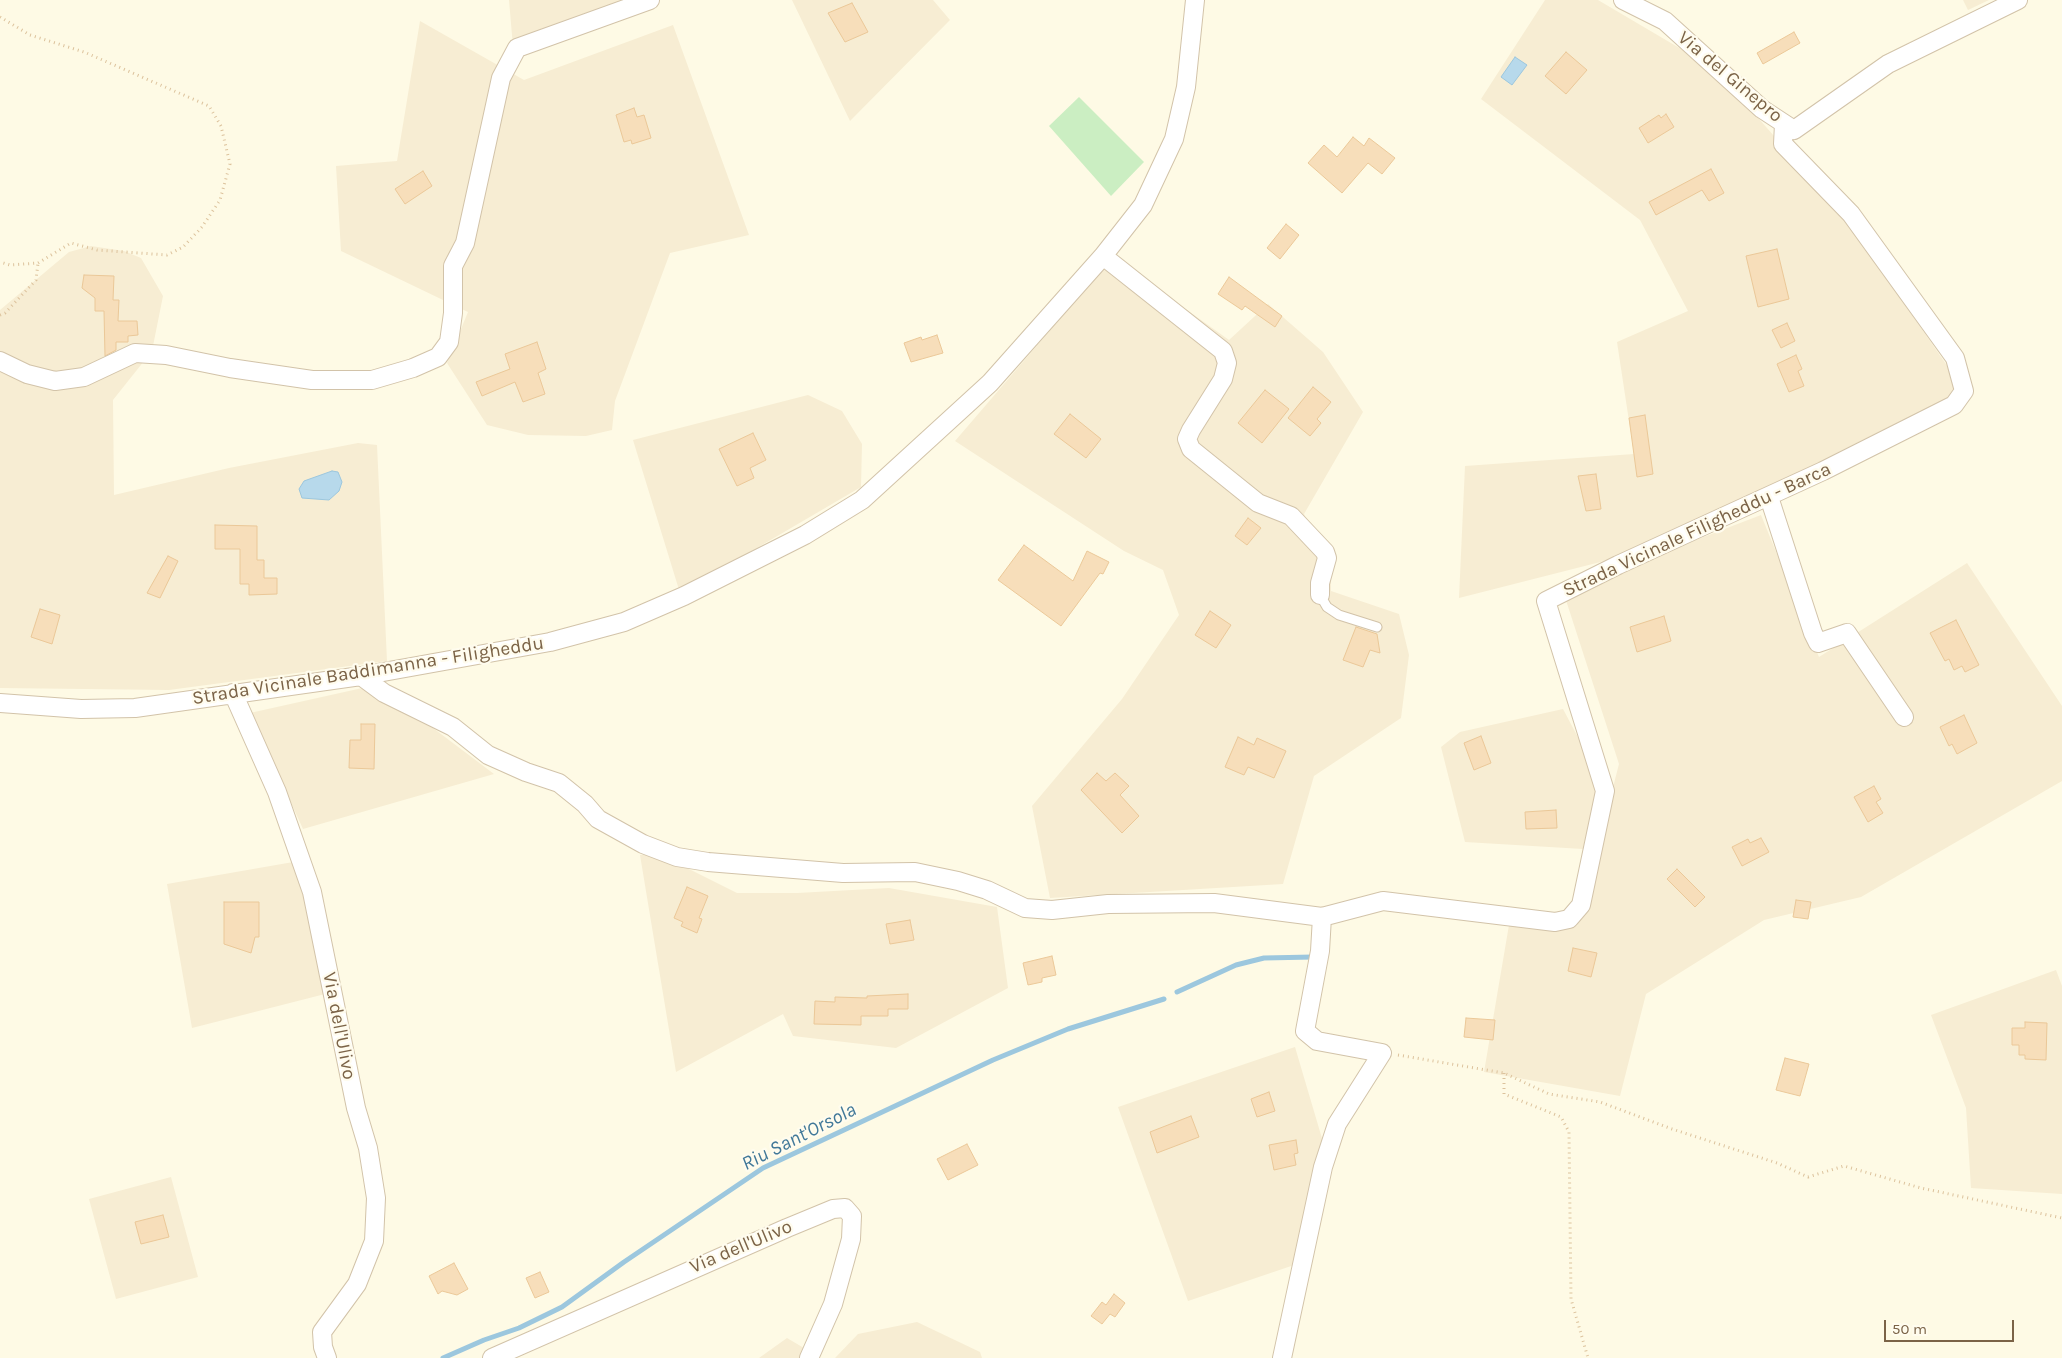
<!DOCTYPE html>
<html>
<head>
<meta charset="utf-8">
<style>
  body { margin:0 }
  #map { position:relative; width:2062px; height:1358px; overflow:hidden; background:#fefae5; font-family:Karla,sans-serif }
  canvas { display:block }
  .scale { position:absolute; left:1884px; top:1320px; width:130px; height:22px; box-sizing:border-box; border:2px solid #7b6347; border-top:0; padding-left:6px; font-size:15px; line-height:18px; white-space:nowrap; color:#7b6347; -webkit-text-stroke:4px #fffcee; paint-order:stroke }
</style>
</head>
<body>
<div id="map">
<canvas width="2062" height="1358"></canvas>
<div class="scale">50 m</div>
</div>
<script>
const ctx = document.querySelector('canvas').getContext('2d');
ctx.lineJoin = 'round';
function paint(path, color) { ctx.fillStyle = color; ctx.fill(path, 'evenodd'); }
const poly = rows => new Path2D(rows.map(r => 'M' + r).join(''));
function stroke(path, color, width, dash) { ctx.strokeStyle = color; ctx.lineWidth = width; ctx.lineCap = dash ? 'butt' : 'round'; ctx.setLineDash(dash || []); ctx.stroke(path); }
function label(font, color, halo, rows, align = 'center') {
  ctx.font = font + ' Karla,sans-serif'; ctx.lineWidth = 4.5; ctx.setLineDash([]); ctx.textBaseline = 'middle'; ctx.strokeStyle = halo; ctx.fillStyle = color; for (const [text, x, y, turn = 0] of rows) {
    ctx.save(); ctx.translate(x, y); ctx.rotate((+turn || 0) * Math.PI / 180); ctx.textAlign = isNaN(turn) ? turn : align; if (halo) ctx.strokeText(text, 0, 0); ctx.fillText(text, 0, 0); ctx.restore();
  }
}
paint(poly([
  [509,0,643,0,513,47],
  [792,0,933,0,950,20,850,121],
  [1545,0,1598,0,1715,69,1841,212,1959,383,1945,402,1799,477,1624,556,1459,598,1465,466,1634,454,1617,342,1688,311,1640,220,1481,99],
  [1963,0,1989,0,1968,10],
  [420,21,524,80,673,25,749,235,670,253,615,401,612,430,586,436,528,435,487,425,447,363,468,312,341,251,336,166,397,161],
  [91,246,124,251,141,258,163,296,152,351,113,400,114,495,229,468,358,443,377,445,387,661,169,690,0,688,0,310,69,252],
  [1113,257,1229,340,1268,304,1323,352,1363,412,1304,514,1331,568,1331,591,1399,614,1409,655,1401,718,1314,776,1283,884,1050,898,1032,806,1122,699,1179,615,1163,570,1124,551,955,441],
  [808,395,842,411,862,444,861,487,680,593,633,440],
  [1761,515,1819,657,1967,563,2062,706,2062,781,1861,897,1764,920,1646,994,1620,1096,1484,1072,1509,925,1577,926,1619,764,1563,591],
  [376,685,494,774,303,829,250,713],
  [1563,709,1599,777,1583,849,1465,842,1441,747,1460,732],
  [659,854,737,893,797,893,889,888,997,907,1008,988,896,1048,793,1036,783,1014,676,1072,640,855],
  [299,861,325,994,192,1028,167,884],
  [2056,970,2062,986,2062,1194,1971,1188,1966,1108,1931,1015],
  [1295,1047,1326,1152,1303,1262,1188,1301,1118,1107],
  [171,1177,198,1277,116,1299,89,1199],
  [917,1322,980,1352,982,1358,835,1358,858,1334],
  [787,1338,809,1351,805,1358,759,1358]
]), '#f7edd3');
paint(poly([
  [1079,97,1144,162,1111,196,1049,126]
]), '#cbeec2');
const water = poly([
  [1515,57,1527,65,1512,85,1501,77,1515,57],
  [332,471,338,472,342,482,339,491,329,500,302,498,299,489,304,481,332,471]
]);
paint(water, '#b7d9eb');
stroke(water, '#9cc7de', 1);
stroke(poly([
  [1177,992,1236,965,1264,958,1313,957],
  [443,1358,484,1340,519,1328,562,1307,624,1262,763,1168,993,1060,1068,1029,1164,999]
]), '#9cc7de', 5);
const building = poly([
  [852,3,868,32,845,42,828,13,852,3],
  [1794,32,1800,43,1763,64,1757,53,1794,32],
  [1566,52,1587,70,1566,94,1545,76,1566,52],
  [634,108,637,117,644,115,651,138,632,144,631,140,624,142,616,115,634,108],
  [1666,114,1674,127,1648,143,1639,128,1659,115,1661,118,1666,114],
  [1353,137,1364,146,1369,138,1395,158,1382,174,1368,163,1342,193,1308,163,1324,145,1337,157,1353,137],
  [1711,169,1724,193,1709,201,1702,190,1656,215,1649,202,1711,169],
  [423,171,432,186,405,204,395,189,423,171],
  [1286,224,1299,235,1280,259,1267,248,1286,224],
  [1777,249,1789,299,1758,307,1746,256,1777,249],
  [84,275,114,276,113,300,119,300,118,321,137,321,138,335,128,336,128,342,116,342,116,350,105,356,104,311,95,311,95,298,82,288,84,275],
  [1229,277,1282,316,1275,327,1245,306,1242,310,1218,294,1229,277],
  [1787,323,1795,341,1781,348,1772,330,1787,323],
  [937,335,943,353,911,362,904,343,921,337,922,340,937,335],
  [537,342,546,369,538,373,545,394,523,402,515,382,482,396,476,382,510,369,505,354,537,342],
  [1796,355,1802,369,1798,371,1804,386,1789,392,1777,364,1796,355],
  [1313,387,1331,402,1317,419,1321,423,1310,436,1288,418,1313,387],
  [1265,390,1289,409,1262,443,1238,423,1265,390],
  [1070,414,1101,439,1086,458,1054,434,1070,414],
  [1645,415,1653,474,1637,477,1629,418,1645,415],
  [753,433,766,460,750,468,754,478,737,486,719,449,753,433],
  [1596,474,1601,509,1586,511,1578,476,1596,474],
  [1248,518,1261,528,1247,545,1235,536,1248,518],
  [215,525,257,526,257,560,264,560,264,578,277,578,277,594,249,595,249,584,240,584,240,549,215,549,215,525],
  [1024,545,1073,581,1087,551,1109,562,1103,574,1100,573,1061,626,998,580,1024,545],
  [168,556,178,561,160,598,147,593,168,556],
  [40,609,60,615,52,644,31,637,40,609],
  [1210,611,1231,625,1216,648,1195,635,1210,611],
  [1664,616,1671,641,1637,652,1630,627,1664,616],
  [1956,620,1979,665,1965,672,1962,666,1954,670,1949,659,1945,661,1930,633,1956,620],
  [1356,627,1377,634,1380,653,1370,650,1363,667,1343,660,1356,627],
  [1964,715,1977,743,1957,754,1952,744,1949,746,1940,727,1964,715],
  [361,724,375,724,374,769,349,768,350,740,361,740,361,724],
  [1481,736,1491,763,1474,770,1464,743,1481,736],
  [1238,737,1254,745,1257,738,1286,751,1274,778,1248,767,1244,775,1225,767,1238,737],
  [1097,773,1106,781,1115,773,1129,786,1120,795,1139,816,1122,833,1081,790,1097,773],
  [1874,786,1881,799,1876,802,1883,813,1868,822,1854,797,1874,786],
  [1556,810,1557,828,1526,829,1525,812,1556,810],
  [1761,838,1769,852,1742,866,1732,847,1748,839,1750,843,1761,838],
  [1677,869,1705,897,1695,907,1667,879,1677,869],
  [687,887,708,896,699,918,702,919,697,933,681,926,683,922,674,918,687,887],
  [1796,900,1811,902,1808,919,1793,917,1796,900],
  [224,902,259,902,259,937,255,937,251,953,224,944,224,902],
  [910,920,914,940,890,944,886,924,910,920],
  [1573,948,1597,953,1591,977,1568,971,1573,948],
  [1052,956,1056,975,1042,978,1042,982,1028,985,1023,963,1052,956],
  [908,994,908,1009,888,1009,888,1016,861,1016,861,1025,814,1024,815,1001,835,1002,835,997,867,998,867,996,908,994],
  [1466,1018,1495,1020,1493,1040,1464,1037,1466,1018],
  [2025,1022,2047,1023,2046,1060,2025,1059,2025,1055,2019,1055,2019,1045,2012,1045,2012,1028,2025,1028,2025,1022],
  [1785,1058,1809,1064,1800,1096,1776,1090,1785,1058],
  [1269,1092,1275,1111,1257,1117,1251,1099,1269,1092],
  [1191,1116,1199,1137,1157,1153,1150,1132,1191,1116],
  [1296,1140,1298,1153,1294,1154,1296,1165,1274,1170,1269,1145,1296,1140],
  [967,1144,978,1165,948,1180,937,1159,967,1144],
  [163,1215,169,1237,141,1244,135,1222,163,1215],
  [454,1263,468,1289,457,1295,442,1291,438,1294,429,1276,454,1263],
  [540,1272,549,1292,535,1298,526,1278,540,1272],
  [1114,1294,1125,1303,1115,1317,1110,1314,1102,1324,1091,1316,1102,1302,1106,1305,1114,1294]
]);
paint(building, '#f7deba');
stroke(building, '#ebc898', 1);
const service = poly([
  [1320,595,1327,607,1339,615,1377,627]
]);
const minor = poly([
  [1623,0,1665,21,1762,109,1794,130,1888,64,2018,0],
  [1103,256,1223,351,1227,363,1223,379,1191,430,1187,439,1191,449,1258,503,1291,516,1325,552,1327,558,1320,583,1320,595],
  [0,361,27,374,55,381,84,377,135,353,166,355,230,368,312,380,372,380,413,368,438,357,449,342,453,313,453,266,465,243,501,78,517,48,650,0],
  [1769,497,1813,633,1818,643,1847,633,1904,717],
  [361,676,384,693,453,727,488,755,526,772,559,783,585,804,598,819,643,844,677,857,708,862,843,873,915,872,958,881,987,890,1025,908,1052,910,1108,904,1214,903,1322,917,1383,901,1555,922,1569,919,1581,905,1605,791,1546,601,1618,565,1823,471,1954,405,1964,391,1955,358,1851,214,1783,144,1784,124],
  [233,693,277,792,312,892,356,1108,368,1148,376,1198,374,1241,357,1284,322,1332,323,1347,327,1358],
  [0,703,81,709,135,708,361,676,550,642,624,622,684,596,805,535,862,500,990,383,1103,256,1143,205,1174,139,1186,87,1195,0],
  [492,1358,787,1228,833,1209,845,1208,852,1216,851,1239,833,1304,809,1358],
  [1282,1358,1323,1167,1337,1124,1382,1053,1317,1041,1305,1031,1320,951,1322,917]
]);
stroke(service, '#d2c3a9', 11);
stroke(minor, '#d2c3a9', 20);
stroke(poly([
  [0,17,30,35,84,52,209,106,221,126,230,164,220,200,202,227,183,247,167,255,97,250,71,243,38,263,10,265,0,262],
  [0,315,5,313,36,280,38,263],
  [1398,1055,1504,1073,1549,1094,1600,1102,1672,1129,1777,1163,1808,1177,1844,1166,1921,1188,2062,1218],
  [1504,1073,1504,1094,1561,1117,1569,1132,1571,1299,1588,1358]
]), '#dcc29c', 3, [1, 4]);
stroke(service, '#fff', 9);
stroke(minor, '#fff', 18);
label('19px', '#7b6347', '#fffcee', [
  ["Via del Ginepro",1730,77,40],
  ["Strada Vicinale Filigheddu - Barca",1697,530,-25],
  ["Strada Vicinale Baddimanna - Filigheddu",368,671,-9],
  ["Via dell'Ulivo",339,1026,79],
  ["Via dell'Ulivo",741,1247,-23]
]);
label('italic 20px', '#417898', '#fffcee', [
  ["Riu Sant'Orsola",799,1137,-27]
]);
</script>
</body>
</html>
